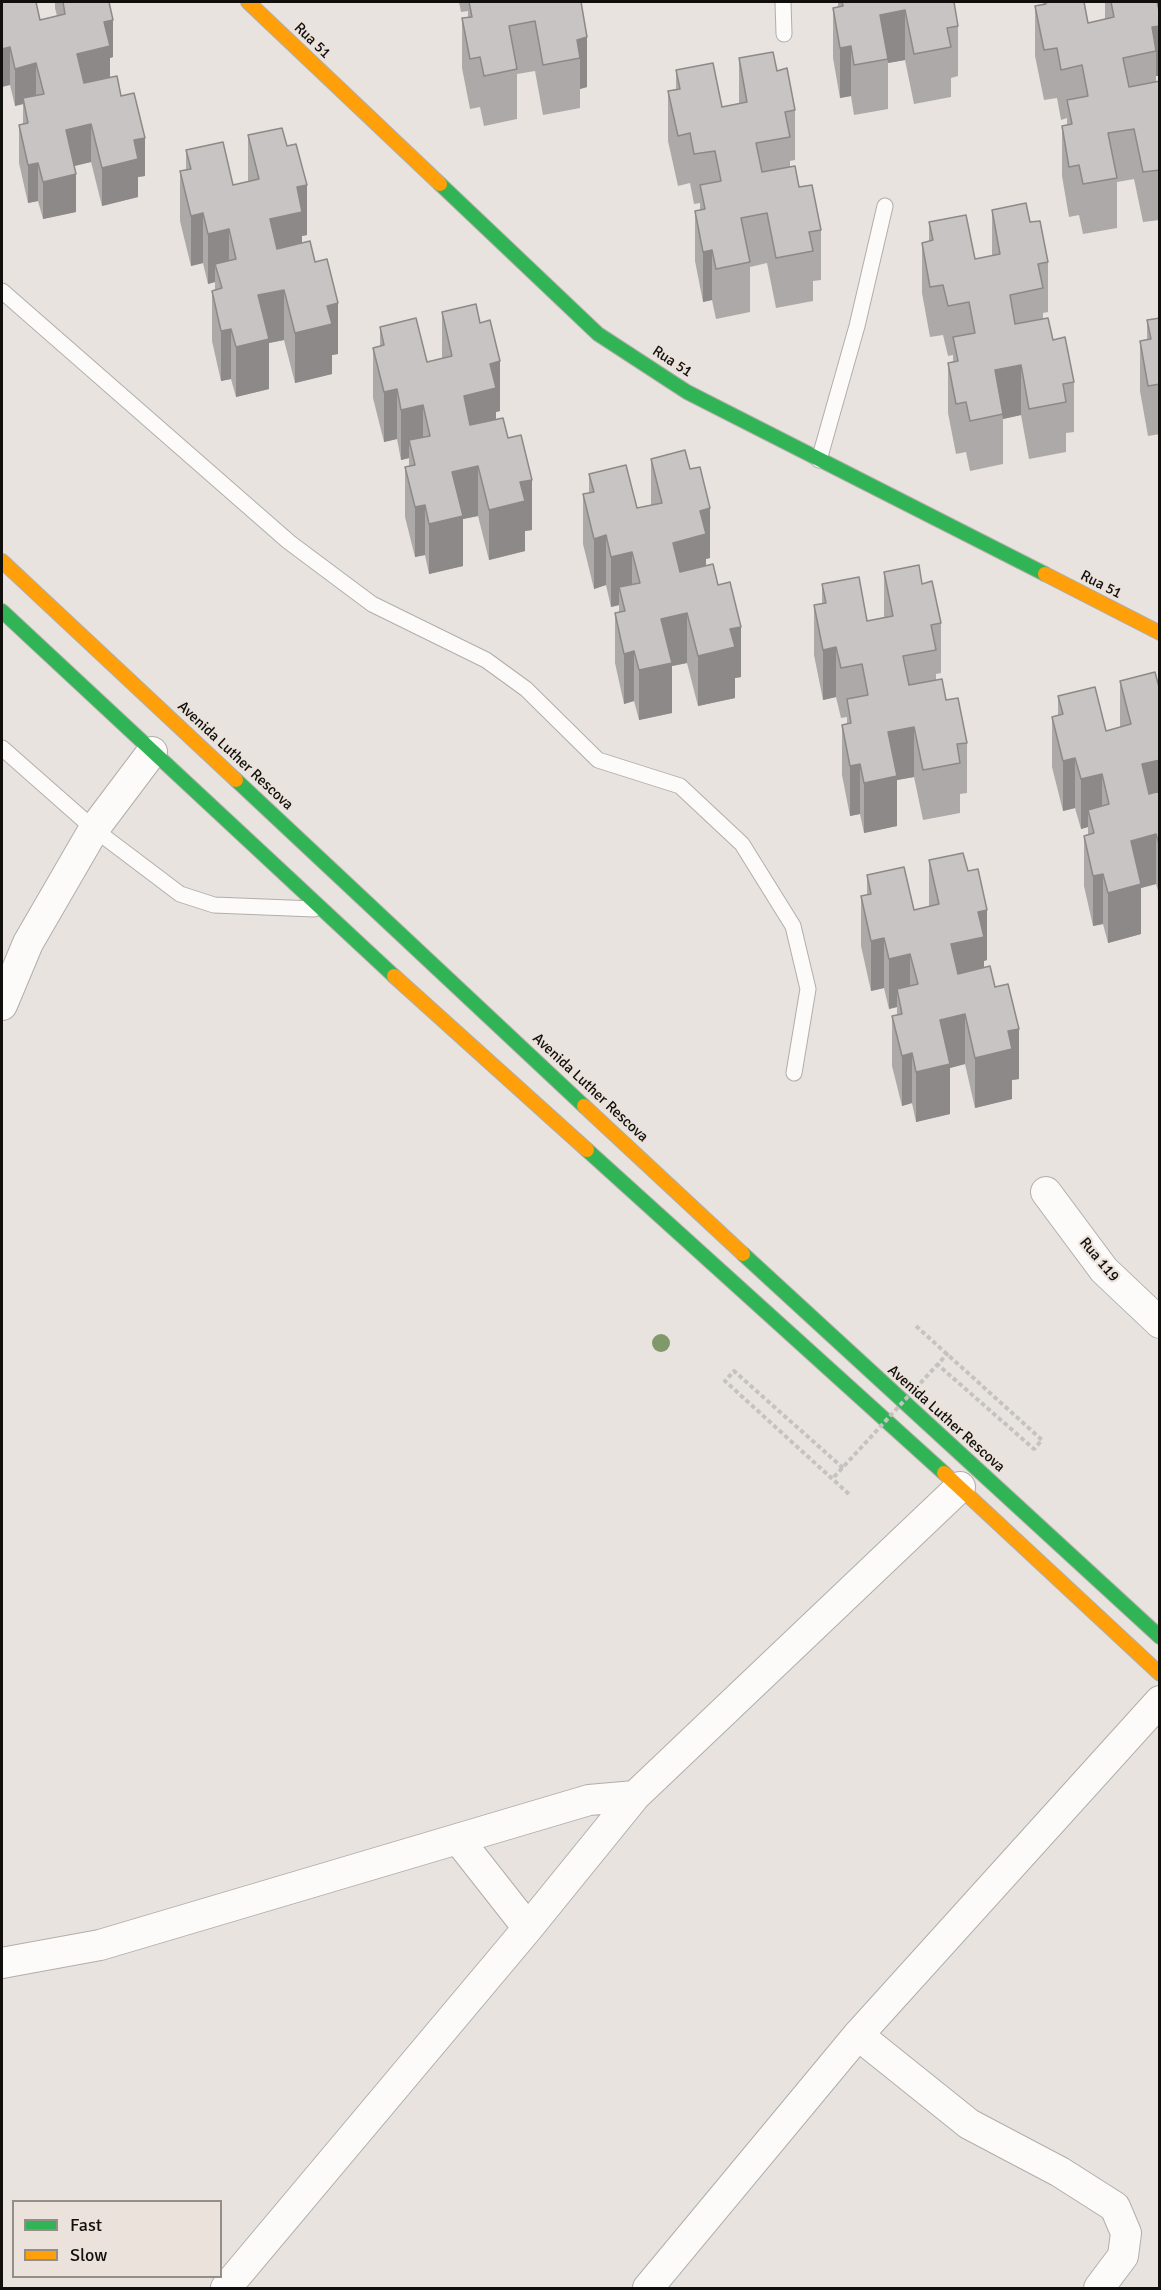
<!DOCTYPE html>
<html>
<head>
<meta charset="utf-8">
<style>
  body { margin:0 }
  #map { position:relative; width:1161px; height:2290px; overflow:hidden; background:#e8e3de; font-family:Signika,sans-serif }
  canvas { display:block }
  .frame { position:absolute; inset:0; border:3px solid #110f0c; pointer-events:none }
  .legend { position:absolute; left:12px; top:2200px; width:210px; height:78px; box-sizing:border-box; background:#ebe2db; border:2px solid #948e88; margin:0; padding:8px 10px; list-style:none; font-size:18px; color:#110f0c }
  .legend li { display:flex; align-items:center; gap:12px; height:30px }
  .legend b { width:30px; border:2px solid #948e88 }
</style>
</head>
<body>
<div id="map">
<canvas width="1161" height="2290"></canvas>
<div class="frame"></div>
<ul class="legend">
<li><b style="height:8px;background:#30b455"></b>Fast</li>
<li><b style="height:8px;background:#ff9f0a"></b>Slow</li>
</ul>
</div>
<script>
const ctx = document.querySelector('canvas').getContext('2d');
ctx.lineJoin = 'round';
const poly = rows => new Path2D(rows.map(r => 'M' + r).join(''));
function stroke(path, color, width, dash) { ctx.strokeStyle = color; ctx.lineWidth = width; ctx.lineCap = dash ? 'butt' : 'round'; ctx.setLineDash(dash || []); ctx.stroke(path); }
function paint(path, color) { ctx.fillStyle = color; ctx.fill(path, 'evenodd'); }
function label(font, color, halo, rows, align = 'center') {
  ctx.font = font + ' Signika,sans-serif'; ctx.lineWidth = 4.5; ctx.setLineDash([]); ctx.textBaseline = 'middle'; ctx.strokeStyle = halo; ctx.fillStyle = color; for (const [text, x, y, turn = 0] of rows) {
    ctx.save(); ctx.translate(x, y); ctx.rotate((+turn || 0) * Math.PI / 180); ctx.textAlign = isNaN(turn) ? turn : align; if (halo) ctx.strokeText(text, 0, 0); ctx.fillText(text, 0, 0); ctx.restore();
  }
}
const lane = poly([
  [783,2,784,34],
  [2,291,289,542,372,604,486,660,526,689,598,760,680,786,742,844,793,926,808,989,794,1073],
  [819,460,857,326,885,206],
  [2,748,94,829,180,894,214,905,314,909]
]);
const street = poly([
  [2,1005,28,943,94,829,152,752],
  [1046,1192,1104,1270,1160,1323],
  [458,1839,528,1928],
  [2,1963,100,1945,589,1800,635,1796],
  [858,2035,969,2124,1060,2172,1115,2207,1126,2233,1123,2256,1099,2288],
  [226,2288,528,1928,635,1796,960,1487],
  [648,2288,858,2035,1160,1701]
]);
const fast = poly([
  [440,184,598,334,687,392,1045,574],
  [2,611,394,976],
  [236,780,584,1106],
  [587,1150,944,1473],
  [743,1254,1160,1637]
]);
const slow = poly([
  [248,2,440,184],
  [2,561,236,780],
  [1045,574,1160,633],
  [394,976,587,1150],
  [584,1106,743,1254],
  [944,1473,1160,1674]
]);
stroke(lane, '#b1aeaa', 17);
stroke(street, '#b1aeaa', 32);
stroke(fast, '#b1aeaa', 16);
stroke(slow, '#b1aeaa', 16);
stroke(poly([
  [916,1326,1042,1440,1034,1449,937,1364],
  [843,1468,734,1371,725,1381,850,1495]
]), '#c5c3c2', 4, [4.5, 3]);
stroke(lane, '#fcfbfa', 15);
stroke(street, '#fcfbfa', 30);
stroke(fast, '#30b455', 14);
stroke(slow, '#ff9f0a', 14);
stroke(poly([
  [834,1477,948,1353]
]), '#c5c3c2', 4, [4.5, 3]);
ctx.fillStyle = '#80996b';
for (const [x, y] of [
  [661,1343]
]) { ctx.beginPath(); ctx.arc(x, y, 9, 0, 2 * Math.PI); ctx.fill(); }
paint(poly([
  [2,2,40,20,57,16,55,8,55,2,63,2,113,57,110,58,110,77,121,96,145,176,138,177,138,197,102,206,91,162,74,166,76,212,43,219,38,201,28,203,19,163,19,125,23,124,23,104,15,106,10,85],
  [459,2,581,2,587,87,580,89,580,108,543,115,535,71,517,74,517,119,484,126,480,107,470,109,462,68,462,18,468,17,468,11,461,12],
  [838,2,954,2,958,26,958,76,951,78,951,97,914,104,905,60,888,63,888,109,854,115,851,96,840,98,833,58,833,8,838,7],
  [1043,2,1084,2,1088,23,1105,19,1105,2,1157,2,1160,15,1160,76,1156,76,1156,82,1160,81,1160,220,1143,222,1134,179,1117,182,1117,228,1083,234,1079,215,1069,217,1062,176,1062,126,1067,125,1067,118,1061,120,1057,98,1044,100,1035,56,1035,6,1043,5],
  [739,58,777,71,795,110,795,160,790,161,790,167,821,230,821,280,813,281,813,301,776,308,767,263,750,267,750,312,716,319,712,300,703,302,695,261,695,211,700,210,700,203,694,204,690,183,678,186,668,141,668,91,676,89,676,70,722,107,739,104],
  [248,135,307,235,302,236,302,243,338,354,332,355,332,374,295,383,284,340,269,343,269,389,236,397,231,379,221,381,212,341,212,291,215,290,215,282,208,284,203,263,191,266,180,221,180,171,186,170,186,150,233,185,248,182],
  [992,210,1030,222,1048,262,1048,312,1043,313,1043,319,1074,382,1074,432,1066,433,1066,452,1029,459,1021,415,1003,419,1003,464,970,471,966,452,956,454,948,413,948,363,953,362,953,355,948,356,943,335,930,337,922,293,922,243,929,241,929,222,975,259,992,256],
  [442,312,500,411,496,412,496,419,532,530,525,531,525,551,489,560,478,516,463,519,463,566,429,574,425,555,415,557,405,517,405,467,409,466,409,458,401,460,397,439,384,442,373,398,373,348,380,346,380,327,427,362,442,358],
  [1160,318,1160,434,1148,436,1140,391,1140,341,1147,340,1147,320],
  [651,459,710,558,706,559,706,565,741,677,735,678,735,698,698,706,687,663,672,666,672,713,639,720,634,701,624,704,615,663,615,613,619,612,619,605,611,607,606,585,594,589,583,544,583,494,589,493,589,474,637,508,651,505],
  [884,572,922,584,941,623,941,673,936,674,936,680,967,743,967,793,960,794,960,813,923,820,914,777,897,780,897,826,864,833,860,814,850,816,842,775,842,725,847,724,847,717,841,718,836,697,823,700,814,655,814,605,822,603,822,584,867,621,884,617],
  [1120,681,1160,691,1160,897,1156,884,1141,888,1141,934,1108,943,1103,924,1093,926,1084,886,1084,836,1088,835,1088,827,1081,829,1075,808,1063,811,1052,767,1052,717,1058,715,1058,696,1106,731,1120,727],
  [929,860,987,960,984,961,984,967,1019,1079,1012,1080,1012,1099,975,1108,965,1064,950,1068,950,1114,916,1122,912,1103,902,1106,892,1066,892,1016,897,1015,897,1007,889,1009,884,988,871,991,861,946,861,896,867,895,867,875,914,910,929,907]
]), '#aca9a8');
paint(poly([
  [905,10,905,60,888,63,880,15],
  [113,20,113,57,110,58,110,84,77,92,77,54,104,22],
  [1160,26,1160,76,1156,76,1156,51,1152,27],
  [587,37,587,87,580,89,580,58,577,40],
  [851,46,851,96,840,98,840,48],
  [10,47,10,85,2,87,2,49],
  [36,63,36,101,23,98,23,104,15,106,15,69],
  [91,124,91,162,66,168,66,130],
  [145,138,145,176,138,177,138,197,102,206,102,168,134,140],
  [38,163,38,201,28,203,28,165],
  [76,174,76,212,43,219,43,182],
  [307,185,307,235,302,236,302,262,270,269,270,219,297,187],
  [203,213,203,263,191,266,191,216],
  [229,229,229,279,215,264,215,282,208,284,208,234],
  [712,250,712,300,703,302,703,252],
  [284,290,284,340,269,343,269,389,236,397,236,347,258,295],
  [338,303,338,354,332,355,332,374,295,383,295,333,327,306],
  [231,329,231,379,221,381,221,331],
  [500,361,500,411,496,412,496,438,464,446,464,396,490,364],
  [1021,365,1021,415,1003,419,995,370],
  [397,389,397,439,384,442,384,392],
  [423,405,423,455,409,440,409,458,401,460,401,410],
  [478,466,478,516,463,519,463,566,429,574,429,524,452,472],
  [532,480,532,530,525,531,525,551,489,560,489,510,520,482],
  [425,505,425,555,415,557,415,507],
  [710,508,710,558,706,559,706,584,673,593,673,543,700,511],
  [606,535,606,585,594,589,594,539],
  [632,552,632,602,619,587,619,605,611,607,611,557],
  [687,613,687,663,672,666,672,713,639,720,639,670,661,619],
  [741,627,741,677,735,678,735,698,698,706,698,656,730,629],
  [836,647,836,697,823,700,823,650],
  [634,651,634,701,624,704,624,654],
  [914,727,914,777,897,780,897,826,864,833,864,783,888,732],
  [1075,758,1075,808,1063,811,1063,761],
  [1160,760,1160,810,1142,814,1142,764],
  [860,764,860,814,850,816,850,766],
  [1102,774,1102,824,1088,810,1088,827,1081,829,1081,779],
  [1156,834,1156,884,1141,888,1141,934,1108,943,1108,893,1131,841],
  [1103,874,1103,924,1093,926,1093,876],
  [987,910,987,960,984,961,984,987,951,994,951,944,978,912],
  [884,938,884,988,871,991,871,941],
  [910,954,910,1004,897,989,897,1007,889,1009,889,959],
  [965,1014,965,1064,950,1068,950,1114,916,1122,916,1072,940,1020],
  [1019,1029,1019,1079,1012,1080,1012,1099,975,1108,975,1058,1008,1031],
  [912,1053,912,1103,902,1106,902,1056]
]), '#8c8988');
const building = poly([
  [2,2,36,2,40,20,65,14,63,2,109,2,113,20,104,22,110,46,77,54,84,83,117,76,121,96,134,93,145,138,134,140,138,159,102,168,91,124,66,130,76,174,43,182,38,163,28,165,19,125,28,123,23,98,44,94,36,63,15,69,10,47,2,49,2,2],
  [469,2,581,2,587,37,577,40,580,58,543,65,535,21,509,26,517,69,484,76,480,57,470,59,462,18,472,17,469,2],
  [842,2,954,2,958,26,947,28,951,47,914,54,905,10,880,15,888,59,854,65,851,46,840,48,833,8,843,6,842,2],
  [1046,2,1084,2,1088,23,1114,17,1111,2,1157,2,1160,15,1160,26,1152,27,1156,51,1123,58,1129,87,1160,81,1160,170,1143,172,1134,129,1108,133,1117,178,1083,184,1079,165,1069,167,1062,126,1072,124,1067,100,1088,96,1082,65,1061,70,1057,48,1044,50,1035,6,1046,4,1046,2],
  [773,52,777,71,787,68,795,110,785,112,790,137,756,143,762,172,795,166,799,187,812,185,821,230,809,232,813,251,776,258,767,213,741,218,750,262,716,269,712,250,703,252,695,211,705,209,700,185,721,181,715,151,694,154,690,133,678,136,668,91,680,89,676,70,713,63,722,107,747,102,739,58,773,52],
  [282,128,287,146,296,144,307,185,297,187,302,212,270,219,277,249,310,241,315,262,327,259,338,303,327,306,332,324,295,333,284,290,258,295,269,339,236,347,231,329,221,331,212,291,222,288,215,264,236,259,229,229,208,234,203,213,191,216,180,171,191,169,186,150,223,142,233,185,259,179,248,135,282,128],
  [1026,203,1030,222,1040,221,1048,262,1038,264,1043,288,1010,295,1015,324,1048,318,1053,340,1065,337,1074,382,1063,384,1066,402,1029,409,1021,365,995,370,1003,414,970,421,966,402,956,404,948,363,958,361,953,337,975,333,969,302,948,306,943,285,930,287,922,243,933,240,929,222,966,215,975,259,1000,254,992,210,1026,203],
  [476,304,480,323,490,320,500,361,490,364,496,388,464,396,470,425,503,418,508,438,521,435,532,480,520,482,525,501,489,510,478,466,452,472,463,516,429,524,425,505,415,507,405,467,415,465,409,440,430,436,423,405,401,410,397,389,384,392,373,348,384,345,380,327,416,318,427,362,452,356,442,312,476,304],
  [1160,318,1160,384,1148,386,1140,341,1151,339,1147,320,1160,318],
  [685,450,690,469,700,467,710,508,700,511,706,534,673,543,680,572,713,564,718,585,730,582,741,627,730,629,735,647,698,656,687,613,661,619,672,663,639,670,634,651,624,654,615,613,625,611,619,587,640,583,632,552,611,557,606,535,594,539,583,494,594,492,589,474,626,465,637,508,662,503,651,459,685,450],
  [919,565,922,584,932,581,941,623,931,625,936,650,903,656,909,685,942,679,946,700,958,698,967,743,957,744,960,763,923,770,914,727,888,732,897,776,864,783,860,764,850,766,842,725,851,723,847,699,868,695,862,664,841,668,836,647,823,650,814,605,826,603,822,584,859,577,867,621,893,616,884,572,919,565],
  [1155,672,1160,691,1160,760,1142,764,1149,794,1160,791,1160,847,1156,834,1131,841,1141,884,1108,893,1103,874,1093,876,1084,836,1094,833,1088,810,1109,804,1102,774,1081,779,1075,758,1063,761,1052,717,1063,714,1058,696,1095,687,1106,731,1131,724,1120,681,1155,672],
  [963,853,968,871,978,869,987,910,978,912,984,937,951,944,958,974,990,966,995,987,1008,984,1019,1029,1008,1031,1012,1049,975,1058,965,1014,940,1020,950,1064,916,1072,912,1053,902,1056,892,1016,902,1014,897,989,918,984,910,954,889,959,884,938,871,941,861,896,871,894,867,875,904,867,914,910,939,904,929,860,963,853]
]);
paint(building, '#c8c4c3');
stroke(building, '#8c8988', 1.5);
label('15px', '#110f0c', '#ebe2db', [
  ["Rua 51",312,41,44],
  ["Rua 51",672,362,33],
  ["Rua 51",1101,585,27],
  ["Avenida Luther Rescova",235,756,43],
  ["Avenida Luther Rescova",590,1088,43],
  ["Rua 119",1099,1260,50],
  ["Avenida Luther Rescova",946,1419,42]
]);
</script>
</body>
</html>
